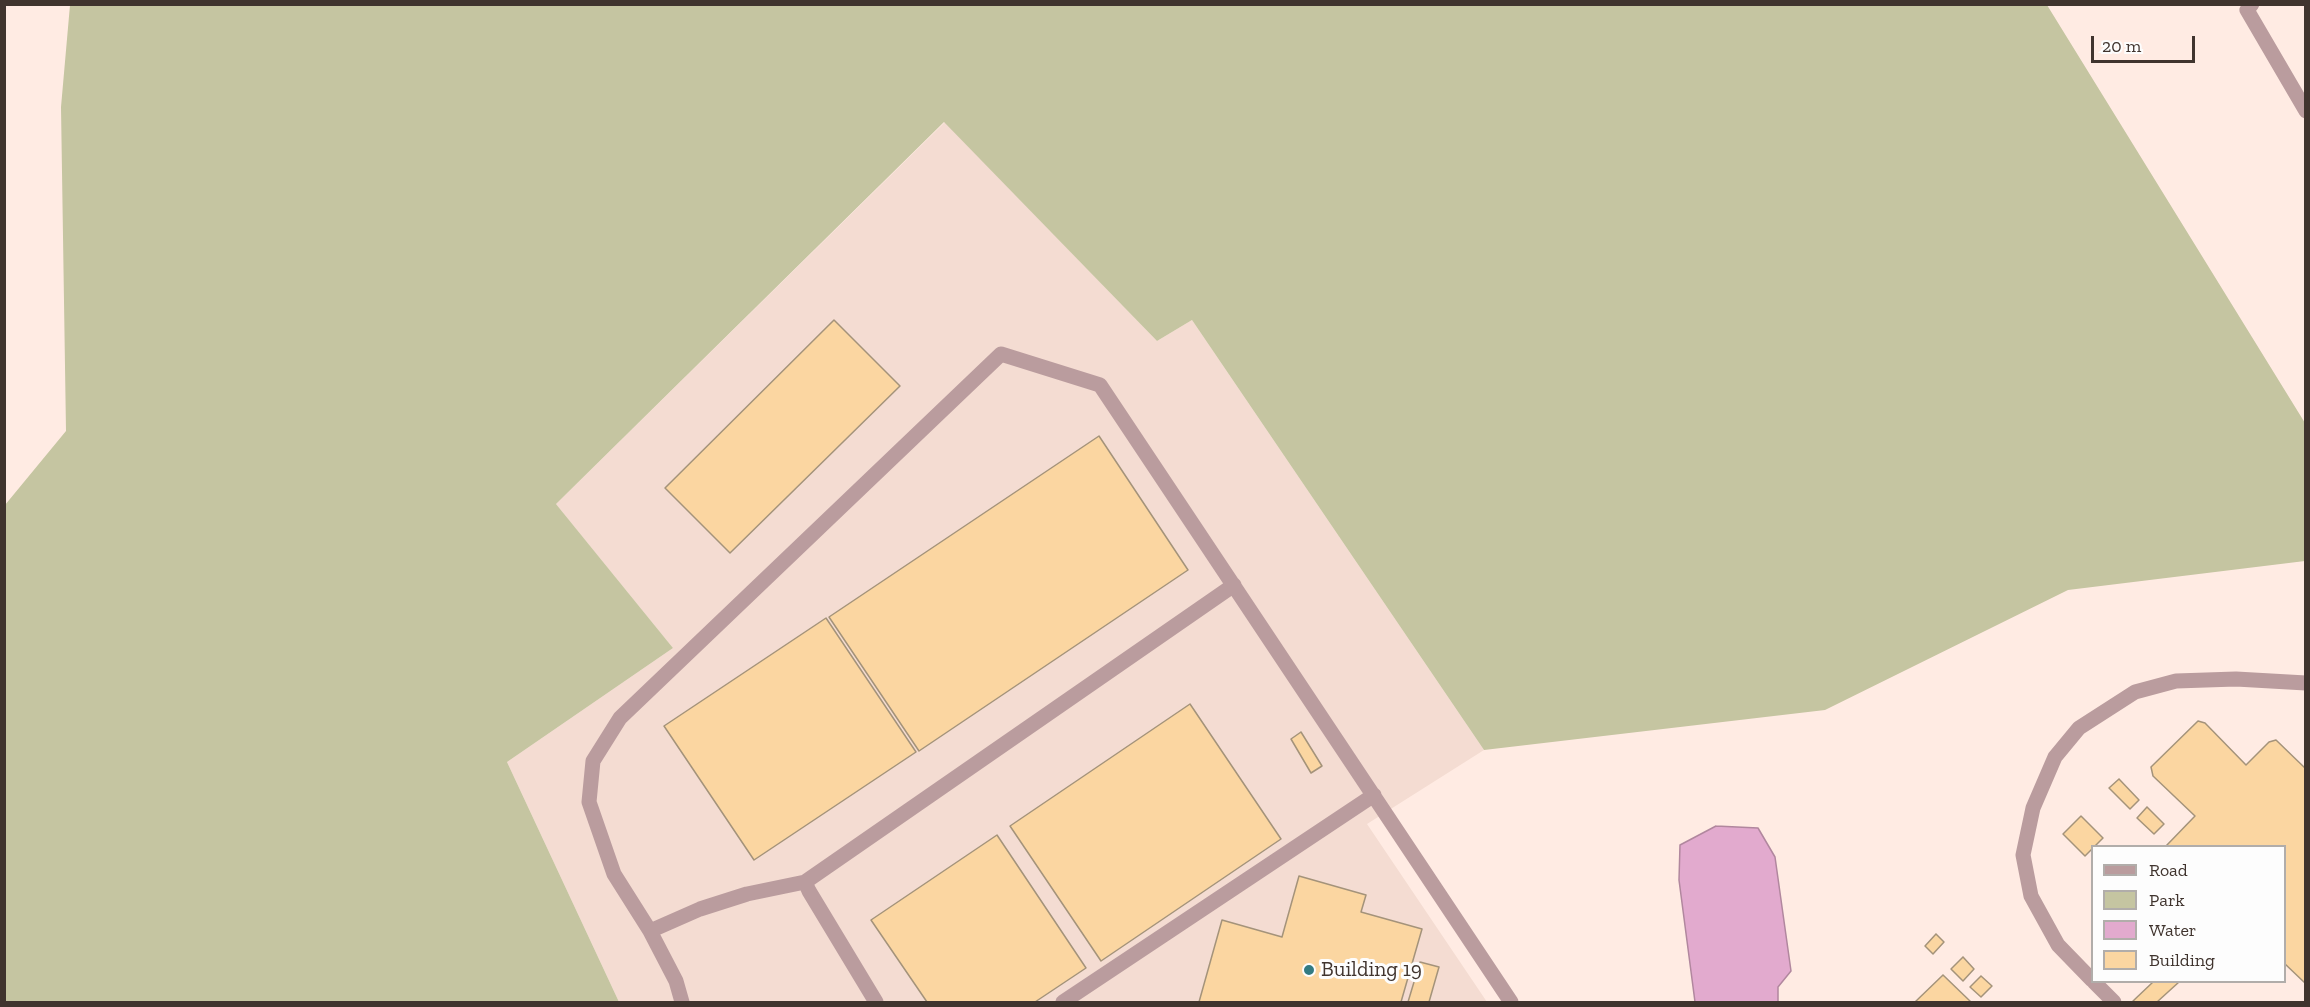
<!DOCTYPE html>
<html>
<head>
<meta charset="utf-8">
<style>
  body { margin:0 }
  #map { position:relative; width:2310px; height:1007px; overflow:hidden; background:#ffebe3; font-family:"Zilla Slab",serif }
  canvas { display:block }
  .frame { position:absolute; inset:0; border:6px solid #40342e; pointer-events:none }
  .legend { position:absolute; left:2091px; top:845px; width:195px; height:138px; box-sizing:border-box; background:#fdfdfd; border:2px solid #b1adaa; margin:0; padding:8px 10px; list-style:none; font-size:18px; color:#40342e }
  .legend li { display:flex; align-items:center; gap:12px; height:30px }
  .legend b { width:30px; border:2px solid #b1adaa }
  .scale { position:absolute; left:2091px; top:36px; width:104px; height:27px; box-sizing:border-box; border:3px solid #40342e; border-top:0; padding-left:8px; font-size:18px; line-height:21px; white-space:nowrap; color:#40342e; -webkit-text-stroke:4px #fdfdfd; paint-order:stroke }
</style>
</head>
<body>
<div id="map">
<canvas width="2310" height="1007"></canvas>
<div class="frame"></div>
<ul class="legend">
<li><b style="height:8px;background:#ba9c9e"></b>Road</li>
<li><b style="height:16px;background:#c5c5a1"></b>Park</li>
<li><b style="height:16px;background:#e2aace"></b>Water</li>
<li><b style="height:16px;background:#fbd6a1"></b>Building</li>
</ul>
<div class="scale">20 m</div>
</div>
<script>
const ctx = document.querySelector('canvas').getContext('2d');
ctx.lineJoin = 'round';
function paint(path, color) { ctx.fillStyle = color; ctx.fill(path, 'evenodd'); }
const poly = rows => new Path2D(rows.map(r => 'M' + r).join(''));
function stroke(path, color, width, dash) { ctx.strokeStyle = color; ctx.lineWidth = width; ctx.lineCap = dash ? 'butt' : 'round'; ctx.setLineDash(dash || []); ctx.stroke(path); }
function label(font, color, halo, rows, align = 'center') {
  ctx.font = font + ' "Zilla Slab",serif'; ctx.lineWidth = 6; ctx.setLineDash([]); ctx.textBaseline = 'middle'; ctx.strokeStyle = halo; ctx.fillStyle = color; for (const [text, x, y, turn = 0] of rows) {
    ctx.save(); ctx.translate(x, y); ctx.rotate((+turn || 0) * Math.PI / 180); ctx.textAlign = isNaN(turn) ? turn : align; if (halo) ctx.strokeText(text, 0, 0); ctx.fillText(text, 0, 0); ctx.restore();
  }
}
paint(poly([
  [945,122,1157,341,1192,320,1484,750,1367,824,1487,1002,619,1002,507,762,673,648,556,504]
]), '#f4dcd2');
paint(poly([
  [70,5,2047,5,2305,423,2305,561,2068,590,1825,710,1484,750,1192,320,1157,341,944,122,556,504,673,648,507,762,619,1002,5,1002,5,505,66,431,61,107]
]), '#c5c5a1');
const water = poly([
  [1716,826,1758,828,1775,857,1791,971,1778,987,1778,1002,1695,1002,1679,880,1680,845,1716,826]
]);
paint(water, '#e2aace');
stroke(water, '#b1879e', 1.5);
const building = poly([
  [834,320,900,386,730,553,665,488,834,320],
  [1099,436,1188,570,919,751,829,617,1099,436],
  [826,618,916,752,754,860,664,726,826,618],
  [1190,704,1281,839,1101,961,1010,826,1190,704],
  [2198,721,2205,723,2246,765,2269,742,2276,740,2306,769,2306,984,2284,963,2284,846,2166,846,2195,816,2153,776,2151,767,2198,721],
  [1301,732,1322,766,1311,773,1291,739,1301,732],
  [2119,779,2139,800,2130,809,2109,788,2119,779],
  [2147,807,2164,824,2154,834,2137,818,2147,807],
  [2081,816,2103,838,2085,856,2063,834,2081,816],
  [997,835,1086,968,1035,1002,927,1002,871,920,997,835],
  [1299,876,1366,895,1361,912,1422,929,1401,1002,1199,1002,1222,920,1282,937,1299,876],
  [1936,934,1944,942,1933,954,1925,946,1936,934],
  [1963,957,1974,969,1963,981,1951,969,1963,957],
  [1420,962,1439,967,1429,1002,1408,1002,1420,962],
  [1943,975,1971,1002,1915,1002,1943,975],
  [1981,976,1992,986,1981,997,1970,987,1981,976],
  [2153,982,2179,982,2157,1002,2135,1002,2133,1001,2153,982]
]);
paint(building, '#fbd6a1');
stroke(building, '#a4937a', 1.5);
stroke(poly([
  [2252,4,2247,10,2306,111],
  [805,882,809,891,876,1002],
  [650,931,700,909,747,894,805,882,1234,585],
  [2092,980,2058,945,2031,896,2023,855,2033,808,2055,757,2079,728,2135,692,2176,681,2236,679,2306,683],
  [2094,982,2114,1002],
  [682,1002,676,981,650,931,614,874,589,802,593,761,620,718,1001,354,1100,385,1511,1002],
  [1063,1002,1374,795]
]), '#ba9c9e', 15);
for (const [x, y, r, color] of [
  [1309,970,6,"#337b82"]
]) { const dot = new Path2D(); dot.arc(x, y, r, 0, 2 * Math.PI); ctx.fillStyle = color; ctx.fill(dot); stroke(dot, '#fdfdfd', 2); }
label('21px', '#40342e', '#fdfdfd', [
  ["Building 19",1321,970]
], 'left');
</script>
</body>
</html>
